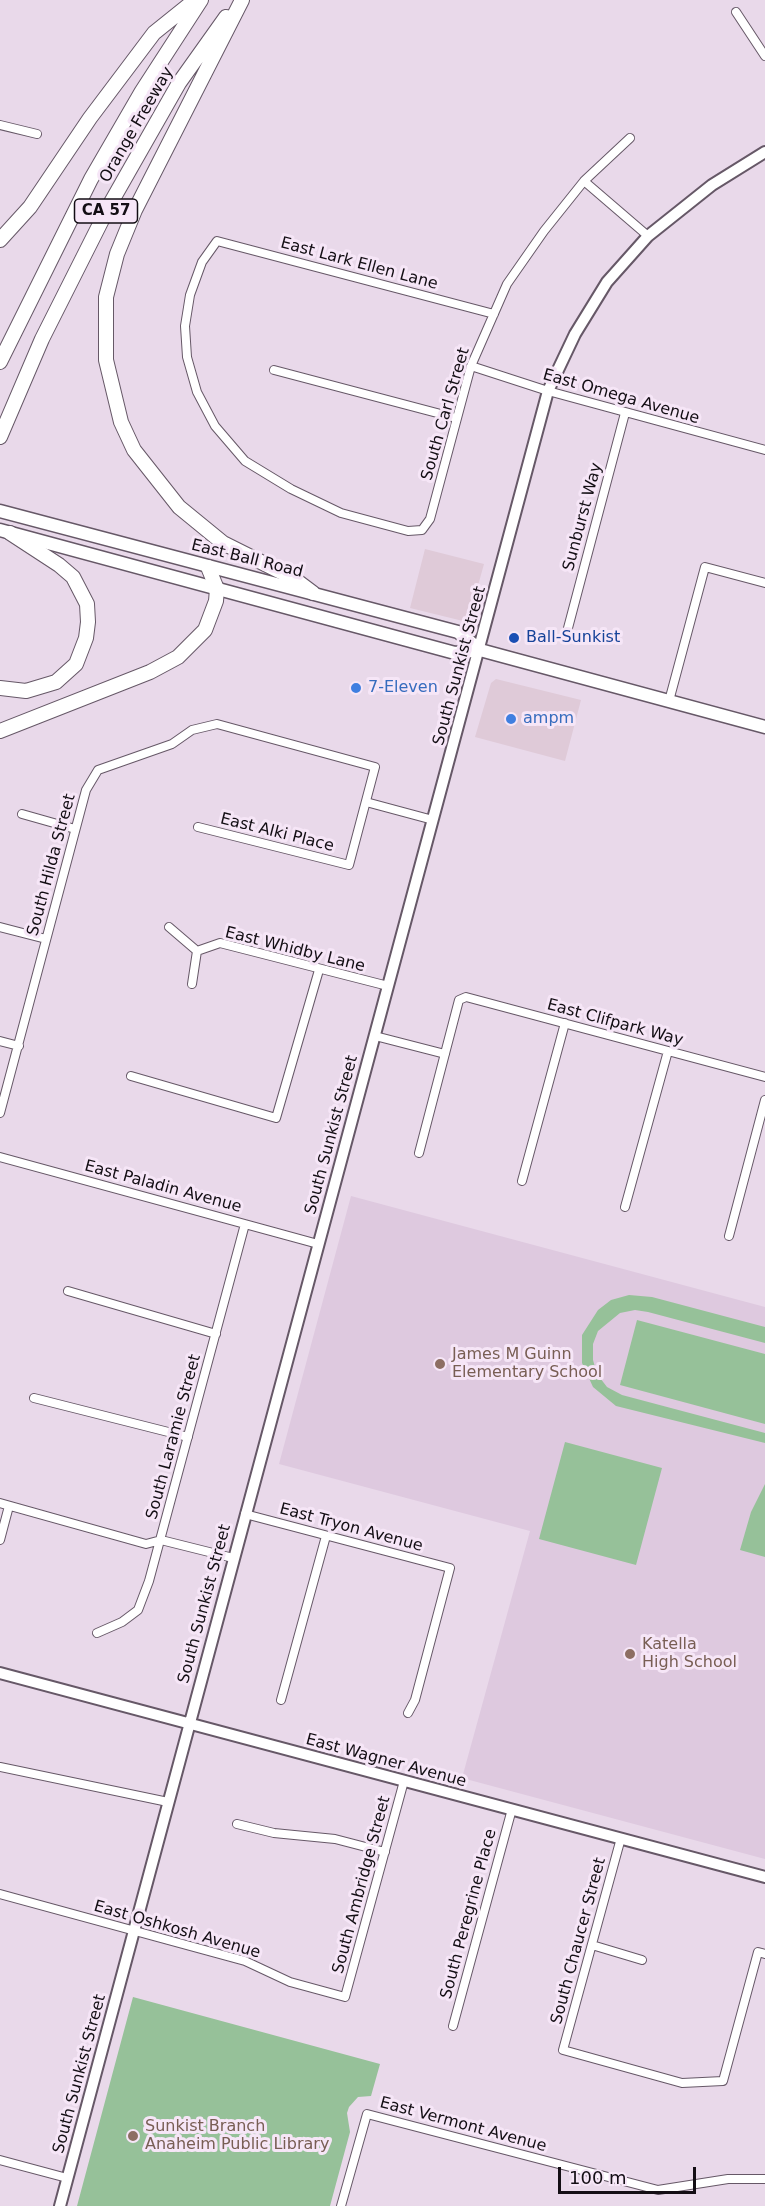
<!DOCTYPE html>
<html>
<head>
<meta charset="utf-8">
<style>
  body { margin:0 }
  #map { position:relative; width:765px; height:2206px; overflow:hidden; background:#e9d9ea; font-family:"DejaVu Sans",sans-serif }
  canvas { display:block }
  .scale { position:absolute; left:558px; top:2167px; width:138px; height:27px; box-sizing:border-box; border:3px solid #130e14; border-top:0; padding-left:8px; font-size:18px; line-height:21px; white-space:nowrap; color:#130e14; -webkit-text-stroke:4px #f6e6f7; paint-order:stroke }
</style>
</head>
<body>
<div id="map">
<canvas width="765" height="2206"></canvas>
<div class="scale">100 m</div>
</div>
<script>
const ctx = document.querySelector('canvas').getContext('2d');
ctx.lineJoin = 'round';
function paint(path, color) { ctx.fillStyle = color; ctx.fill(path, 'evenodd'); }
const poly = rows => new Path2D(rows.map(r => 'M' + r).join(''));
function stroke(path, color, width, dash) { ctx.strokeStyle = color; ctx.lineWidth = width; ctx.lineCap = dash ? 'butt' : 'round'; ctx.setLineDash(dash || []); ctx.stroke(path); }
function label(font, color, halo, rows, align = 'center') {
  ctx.font = font + ' "DejaVu Sans",sans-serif'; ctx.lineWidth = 6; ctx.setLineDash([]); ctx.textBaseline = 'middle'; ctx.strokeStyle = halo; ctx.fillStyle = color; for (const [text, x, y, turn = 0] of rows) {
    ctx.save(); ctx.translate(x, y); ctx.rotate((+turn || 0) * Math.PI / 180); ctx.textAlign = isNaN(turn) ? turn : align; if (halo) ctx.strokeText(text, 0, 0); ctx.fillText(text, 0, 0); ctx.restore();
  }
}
paint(poly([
  [425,549,484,564,469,618,463,621,410,608],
  [496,679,581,700,565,761,475,737,491,683]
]), '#dfcad8');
paint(poly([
  [351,1196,765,1307,765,1859,462,1778,530,1531,279,1464]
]), '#dec9df');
paint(poly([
  [629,1295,652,1297,765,1327,765,1343,648,1312,635,1310,620,1313,598,1331,593,1344,593,1360,597,1374,607,1387,622,1395,765,1433,765,1443,616,1406,593,1387,582,1363,582,1335,598,1310,611,1300],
  [637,1320,765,1354,765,1424,620,1385],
  [565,1442,662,1468,636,1565,539,1539],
  [765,1484,765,1557,740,1550,751,1512],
  [133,1997,380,2064,371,2096,358,2097,349,2107,347,2113,350,2132,330,2206,77,2206]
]), '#96c199');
const street = poly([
  [736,12,765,56],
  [0,125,37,134],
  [584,181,648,236],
  [494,314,217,241,202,262,190,295,185,326,187,357,197,392,215,426,245,461,291,489,341,513,408,531,422,530,430,519,471,366,507,284,544,231,584,181,630,138],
  [471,366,548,391,765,450],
  [274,370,456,418],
  [568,628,625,413],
  [669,701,705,567,765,583],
  [366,802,433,820],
  [22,814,75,829],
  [0,927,46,939],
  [169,927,197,951,192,984],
  [197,951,220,943,388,986],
  [375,1036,445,1054],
  [0,1041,19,1046],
  [131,1076,276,1118,319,970],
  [0,1113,86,790,98,770,172,744,192,730,217,724,375,767,349,865,198,827],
  [419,1153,459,1000,466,997,765,1077],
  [0,1157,318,1244],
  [522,1181,565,1023],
  [625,1207,668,1051],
  [729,1236,765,1100],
  [68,1291,216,1334],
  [34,1398,188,1437],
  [0,1503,146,1544,161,1540,233,1558],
  [245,1514,450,1568,415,1700,408,1713],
  [0,1540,9,1506],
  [97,1633,122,1622,138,1610,149,1581,245,1224],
  [281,1700,326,1536],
  [0,1767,168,1802],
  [237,1824,274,1833,335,1839,385,1852],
  [621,1838,563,2050,682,2083,723,2081,758,1952,765,1954],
  [0,1894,245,1961,290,1982,345,1997,404,1781],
  [592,1945,642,1960],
  [453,2026,512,1809],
  [0,2160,67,2178],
  [341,2206,367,2114,658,2190,728,2179,765,2179]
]);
const secondary = poly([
  [0,1673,765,1877],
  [60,2206,548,391,575,334,607,282,648,236,712,185,765,152]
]);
const primary = poly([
  [0,511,458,632,480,650],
  [0,530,455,653,480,650,765,727]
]);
const highway = poly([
  [242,0,135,210,117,254,106,297,106,360,121,422,134,450,179,507,223,543,293,578,313,593],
  [0,240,30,207,90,118,154,33,195,0],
  [0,362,91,179,142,91,201,0],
  [0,437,42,339,109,206,179,83,226,17],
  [0,688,26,691,56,682,76,664,86,638,88,622,87,604,73,577,59,565,10,533],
  [0,731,150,672,178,657,205,630,216,601,217,589,208,567]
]);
stroke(street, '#665867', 10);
stroke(secondary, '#665867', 14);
stroke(primary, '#665867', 15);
stroke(highway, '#665867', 16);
stroke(street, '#fff', 8);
stroke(secondary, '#fff', 10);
stroke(primary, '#fff', 12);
stroke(highway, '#fff', 14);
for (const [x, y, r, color] of [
  [514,638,6,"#1a4fb4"],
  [356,688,6,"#3f7fe0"],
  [511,719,6,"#3f7fe0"],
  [440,1364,6,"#8d6e63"],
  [630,1654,6,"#8d6e63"],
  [133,2136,6,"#8d6e63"]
]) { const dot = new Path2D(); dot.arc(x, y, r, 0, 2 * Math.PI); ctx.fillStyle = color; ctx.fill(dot); stroke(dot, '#f6e6f7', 2); }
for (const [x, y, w] of [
  [106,211,63]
]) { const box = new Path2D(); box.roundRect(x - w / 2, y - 12, w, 24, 4.5); ctx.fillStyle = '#f6e6f7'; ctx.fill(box); stroke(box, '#130e14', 1.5); }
label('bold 15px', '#130e14', null, [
  ["CA 57",106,211]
]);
label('16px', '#130e14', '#f6e6f7', [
  ["Orange Freeway",137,125,-60],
  ["East Lark Ellen Lane",359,264,15],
  ["East Omega Avenue",621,397,16],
  ["South Carl Street",446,414,-74],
  ["Sunburst Way",583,517,-75],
  ["East Ball Road",247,559,14],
  ["South Sunkist Street",460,666,-75],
  ["East Alki Place",277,833,14],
  ["South Hilda Street",52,865,-75],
  ["East Whidby Lane",295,950,14],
  ["East Clifpark Way",615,1023,15],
  ["South Sunkist Street",332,1135,-75],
  ["East Paladin Avenue",163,1187,15],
  ["South Laramie Street",174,1437,-75],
  ["East Tryon Avenue",351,1528,15],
  ["South Sunkist Street",205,1604,-75],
  ["East Wagner Avenue",386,1761,15],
  ["South Ambridge Street",362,1885,-75],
  ["South Peregrine Place",469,1914,-75],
  ["East Oshkosh Avenue",177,1930,16],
  ["South Chaucer Street",579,1941,-75],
  ["South Sunkist Street",80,2074,-75],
  ["East Vermont Avenue",463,2125,15]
]);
label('16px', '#164399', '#f6e6f7', [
  ["Ball-Sunkist",526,638]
], 'left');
label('16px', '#366cbe', '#f6e6f7', [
  ["7-Eleven",368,688],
  ["ampm",523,719]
], 'left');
label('16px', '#785e54', '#f6e6f7', [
  ["James M Guinn",452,1355],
  ["Elementary School",452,1373],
  ["Katella",642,1645],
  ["High School",642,1663],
  ["Sunkist Branch",145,2127],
  ["Anaheim Public Library",145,2145]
], 'left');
</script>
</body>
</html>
